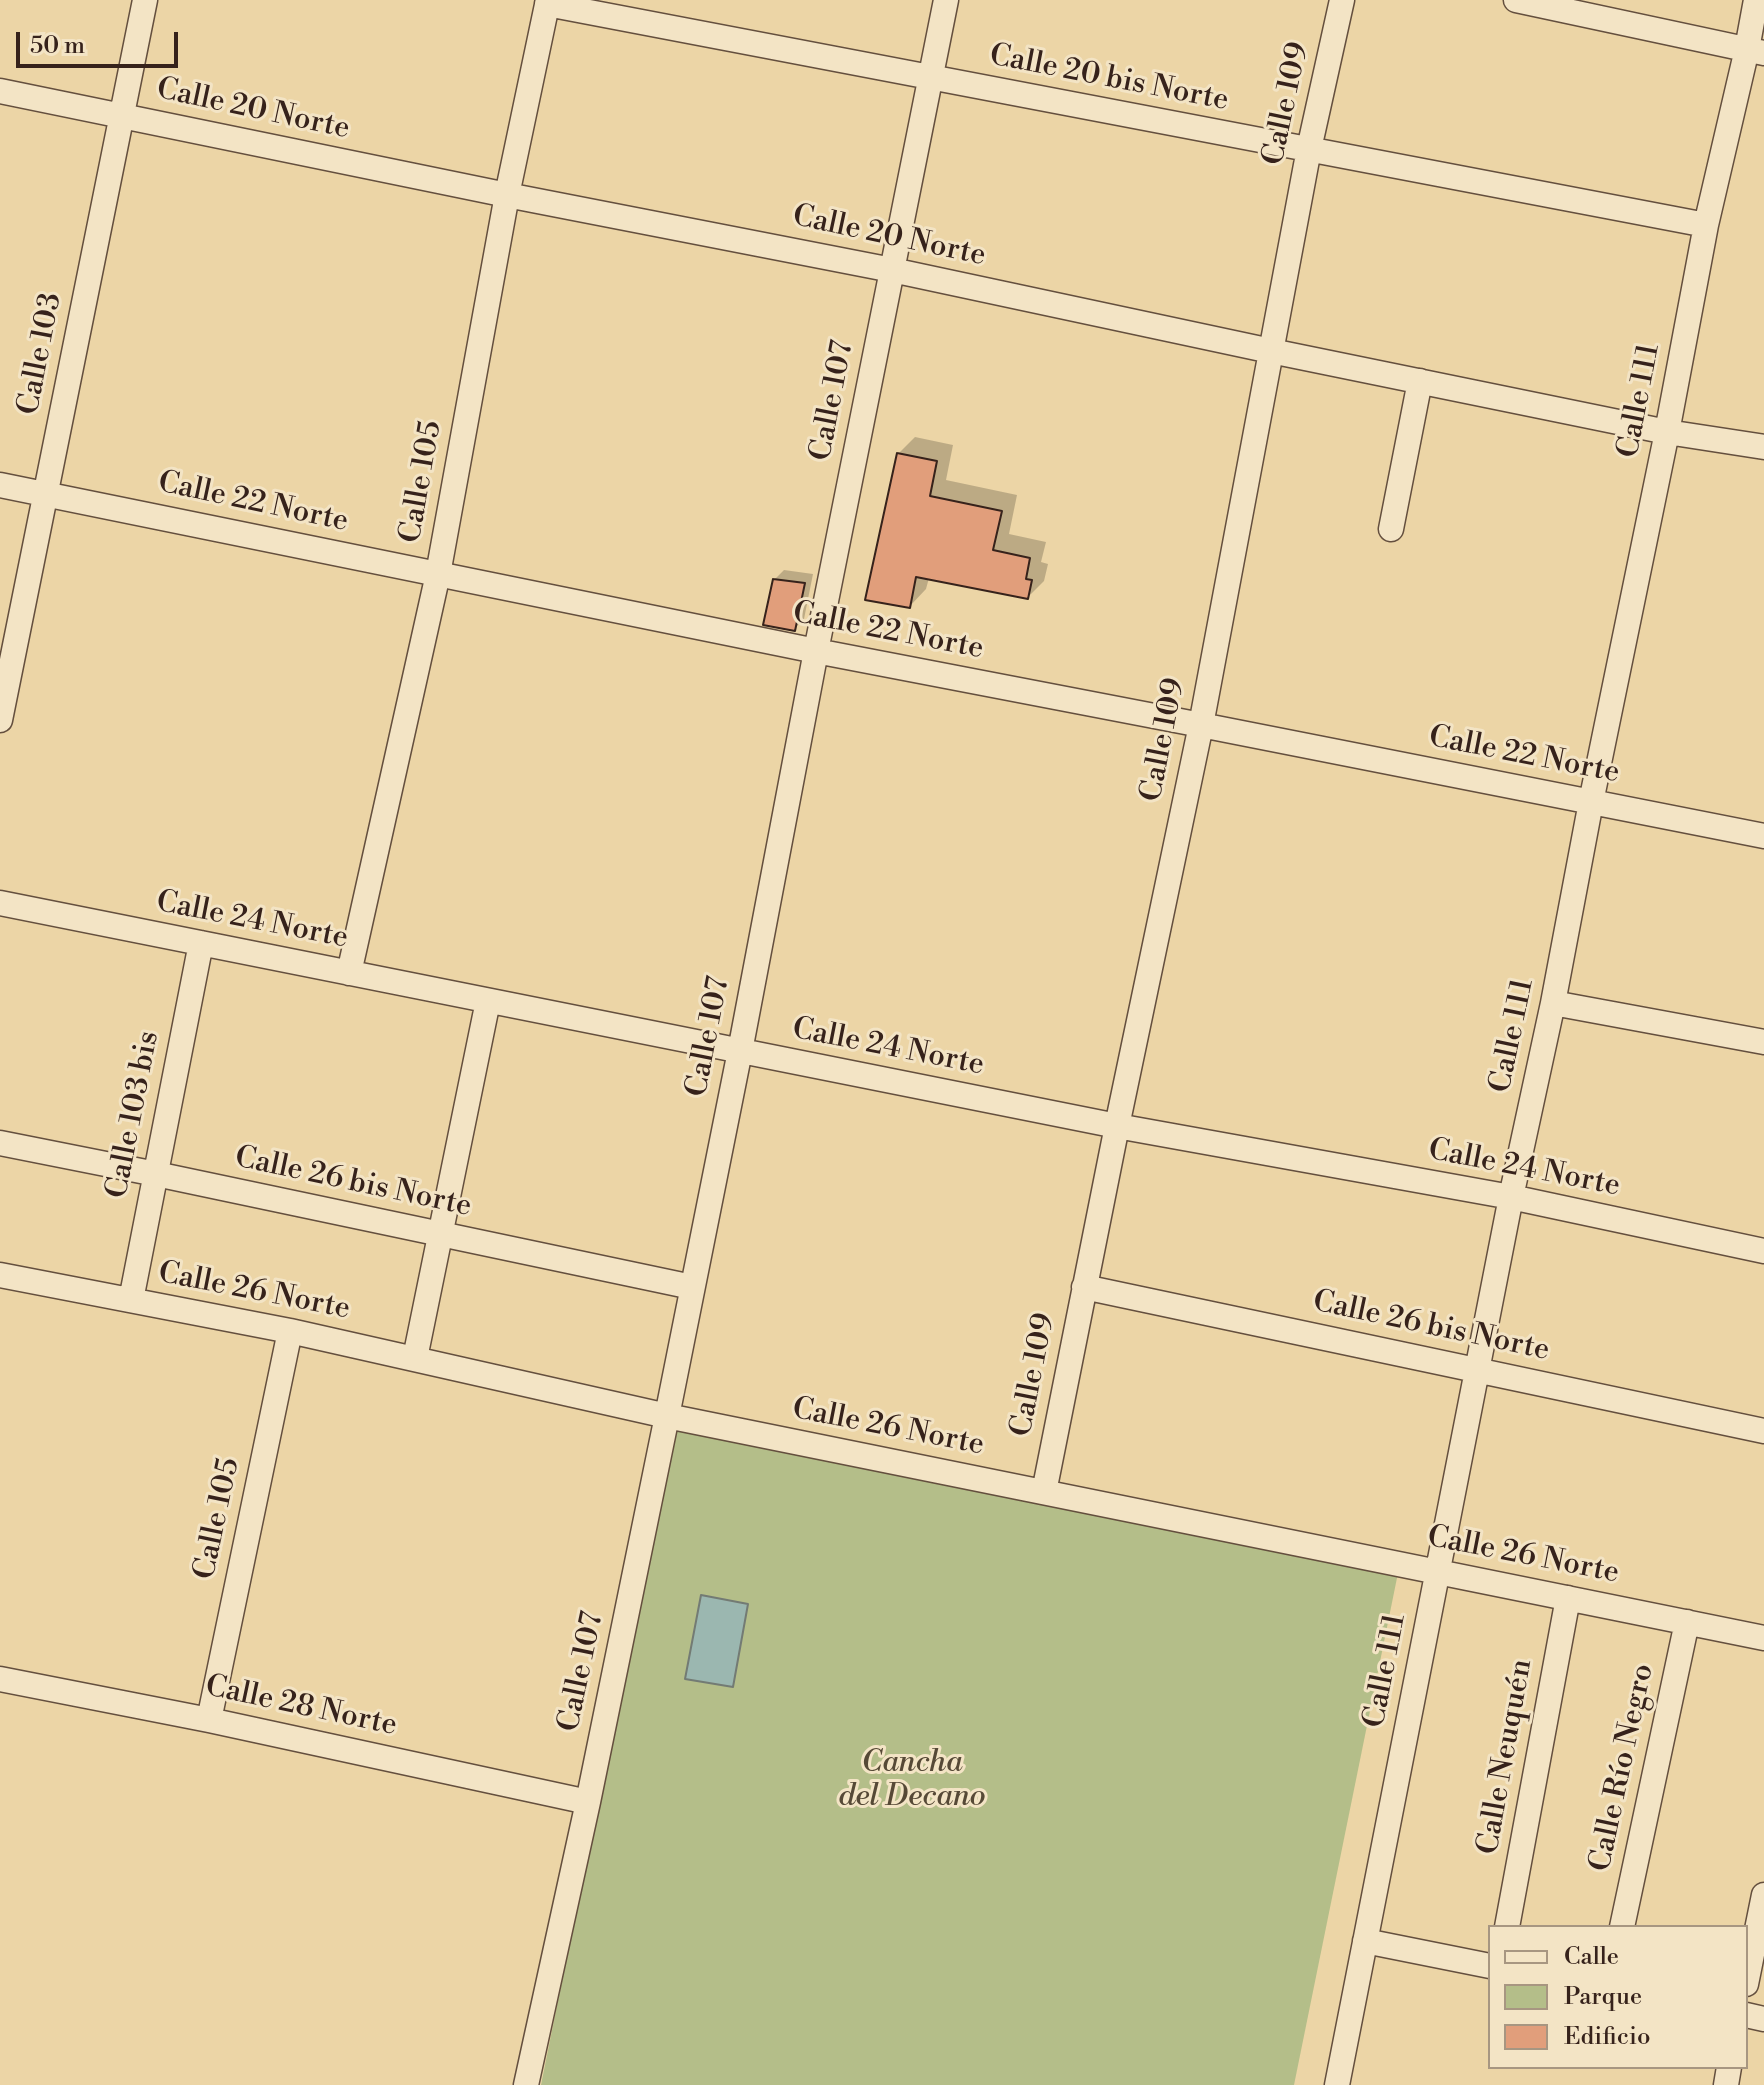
<!DOCTYPE html>
<html>
<head>
<meta charset="utf-8">
<style>
  body { margin:0 }
  #map { position:relative; width:1764px; height:2085px; overflow:hidden; background:#ecd5a6; font-family:"Libre Bodoni",serif }
  canvas { display:block }
  .legend { position:absolute; left:1488px; top:1925px; width:260px; height:144px; box-sizing:border-box; background:#f3e4c5; border:2px solid #a79681; margin:0; padding:10px 14px; list-style:none; font-size:24px; color:#36221b }
  .legend li { display:flex; align-items:center; gap:16px; height:40px }
  .legend b { width:40px; border:2px solid #a79681 }
  .scale { position:absolute; left:16px; top:32px; width:162px; height:36px; box-sizing:border-box; border:4px solid #36221b; border-top:0; padding-left:10px; font-size:24px; line-height:28px; white-space:nowrap; color:#36221b; -webkit-text-stroke:6px #f3e4c5; paint-order:stroke }
</style>
</head>
<body>
<div id="map">
<canvas width="1764" height="2085"></canvas>
<ul class="legend">
<li><b style="height:10px;background:#f3e4c5"></b>Calle</li>
<li><b style="height:22px;background:#b4be89"></b>Parque</li>
<li><b style="height:22px;background:#e19e7b"></b>Edificio</li>
</ul>
<div class="scale">50 m</div>
</div>
<script>
const ctx = document.querySelector('canvas').getContext('2d');
ctx.lineJoin = 'round';
function paint(path, color) { ctx.fillStyle = color; ctx.fill(path, 'evenodd'); }
const poly = rows => new Path2D(rows.map(r => 'M' + r).join(''));
function stroke(path, color, width, dash) { ctx.strokeStyle = color; ctx.lineWidth = width; ctx.lineCap = dash ? 'butt' : 'round'; ctx.setLineDash(dash || []); ctx.stroke(path); }
function label(font, color, halo, rows, align = 'center') {
  ctx.font = font + ' "Libre Bodoni",serif'; ctx.lineWidth = 6; ctx.setLineDash([]); ctx.textBaseline = 'middle'; ctx.strokeStyle = halo; ctx.fillStyle = color; for (const [text, x, y, turn = 0] of rows) {
    ctx.save(); ctx.translate(x, y); ctx.rotate((+turn || 0) * Math.PI / 180); ctx.textAlign = isNaN(turn) ? turn : align; if (halo) ctx.strokeText(text, 0, 0); ctx.fillText(text, 0, 0); ctx.restore();
  }
}
paint(poly([
  [674,1425,1399,1568,1294,2085,541,2085]
]), '#b4be89');
const water = poly([
  [701,1595,748,1604,733,1687,685,1679,701,1595]
]);
paint(water, '#9bb7b0');
stroke(water, '#737b74', 2);
paint(poly([
  [915,437,953,445,946,480,1017,495,1009,534,1046,542,1041,562,1048,564,1044,581,1028,597,929,578,926,589,910,606,898,454],
  [784,570,813,574,804,619,794,629,774,580]
]), '#0003');
const building = poly([
  [897,453,937,461,930,496,1002,511,993,550,1030,558,1026,579,1032,580,1028,599,916,577,910,608,865,600,897,453],
  [773,579,805,583,795,631,763,625,773,579]
]);
paint(building, '#e19e7b');
stroke(building, '#36221b', 2);
const minor = poly([
  [1516,0,1764,53],
  [547,4,1706,225],
  [0,91,507,195,892,270,1271,351,1667,432,1764,447],
  [0,485,816,651,1201,725,1764,836],
  [1391,529,1420,381],
  [0,720,145,0],
  [0,903,1117,1126,1511,1197,1764,1251],
  [349,973,438,574,507,195,548,0],
  [1553,1003,1764,1042],
  [0,1143,156,1174,692,1287],
  [0,1275,290,1331,667,1416,1764,1638],
  [1084,1287,1764,1431],
  [131,1300,201,943],
  [415,1358,488,1001],
  [1044,1492,1117,1126,1201,725,1309,149,1342,0],
  [0,1679,209,1720,588,1802],
  [209,1720,290,1331],
  [1507,1927,1568,1598],
  [1622,1927,1687,1622],
  [1365,1941,1490,1966],
  [1746,1984,1764,1895],
  [1746,2015,1764,2019],
  [526,2085,588,1802,667,1416,740,1051,816,651,946,0],
  [1337,2085,1511,1197,1553,1003,1591,802,1667,432,1706,225,1747,49,1756,0],
  [1726,2085,1729,2067]
]);
stroke(minor, '#644f3e', 27);
stroke(minor, '#f3e4c5', 24);
label('30px', '#36221b', '#f3e4c5', [
  ["Calle 20 bis Norte",1109,79,11],
  ["Calle 109",1287,104,-78],
  ["Calle 20 Norte",253,110,12],
  ["Calle 20 Norte",889,237,12],
  ["Calle 103",41,354,-79],
  ["Calle 107",833,401,-79],
  ["Calle 111",1640,401,-79],
  ["Calle 105",422,482,-80],
  ["Calle 22 Norte",253,503,12],
  ["Calle 22 Norte",888,632,11],
  ["Calle 109",1164,740,-79],
  ["Calle 22 Norte",1524,756,11],
  ["Calle 24 Norte",252,921,11],
  ["Calle 111",1513,1036,-78],
  ["Calle 107",709,1037,-79],
  ["Calle 24 Norte",888,1048,11],
  ["Calle 103 bis",134,1115,-79],
  ["Calle 24 Norte",1524,1169,11],
  ["Calle 26 bis Norte",353,1183,12],
  ["Calle 26 Norte",254,1292,11],
  ["Calle 26 bis Norte",1431,1327,12],
  ["Calle 109",1034,1375,-79],
  ["Calle 26 Norte",888,1428,11],
  ["Calle 105",218,1519,-78],
  ["Calle 26 Norte",1523,1556,11],
  ["Calle 111",1386,1671,-79],
  ["Calle 107",582,1672,-78],
  ["Calle 28 Norte",301,1707,12],
  ["Calle Neuquén",1506,1757,-80],
  ["Calle Río Negro",1623,1768,-78]
]);
label('italic 30px', '#564936', '#f3e4c5', [
  ["Cancha",912,1764],
  ["del Decano",912,1798]
]);
</script>
</body>
</html>
